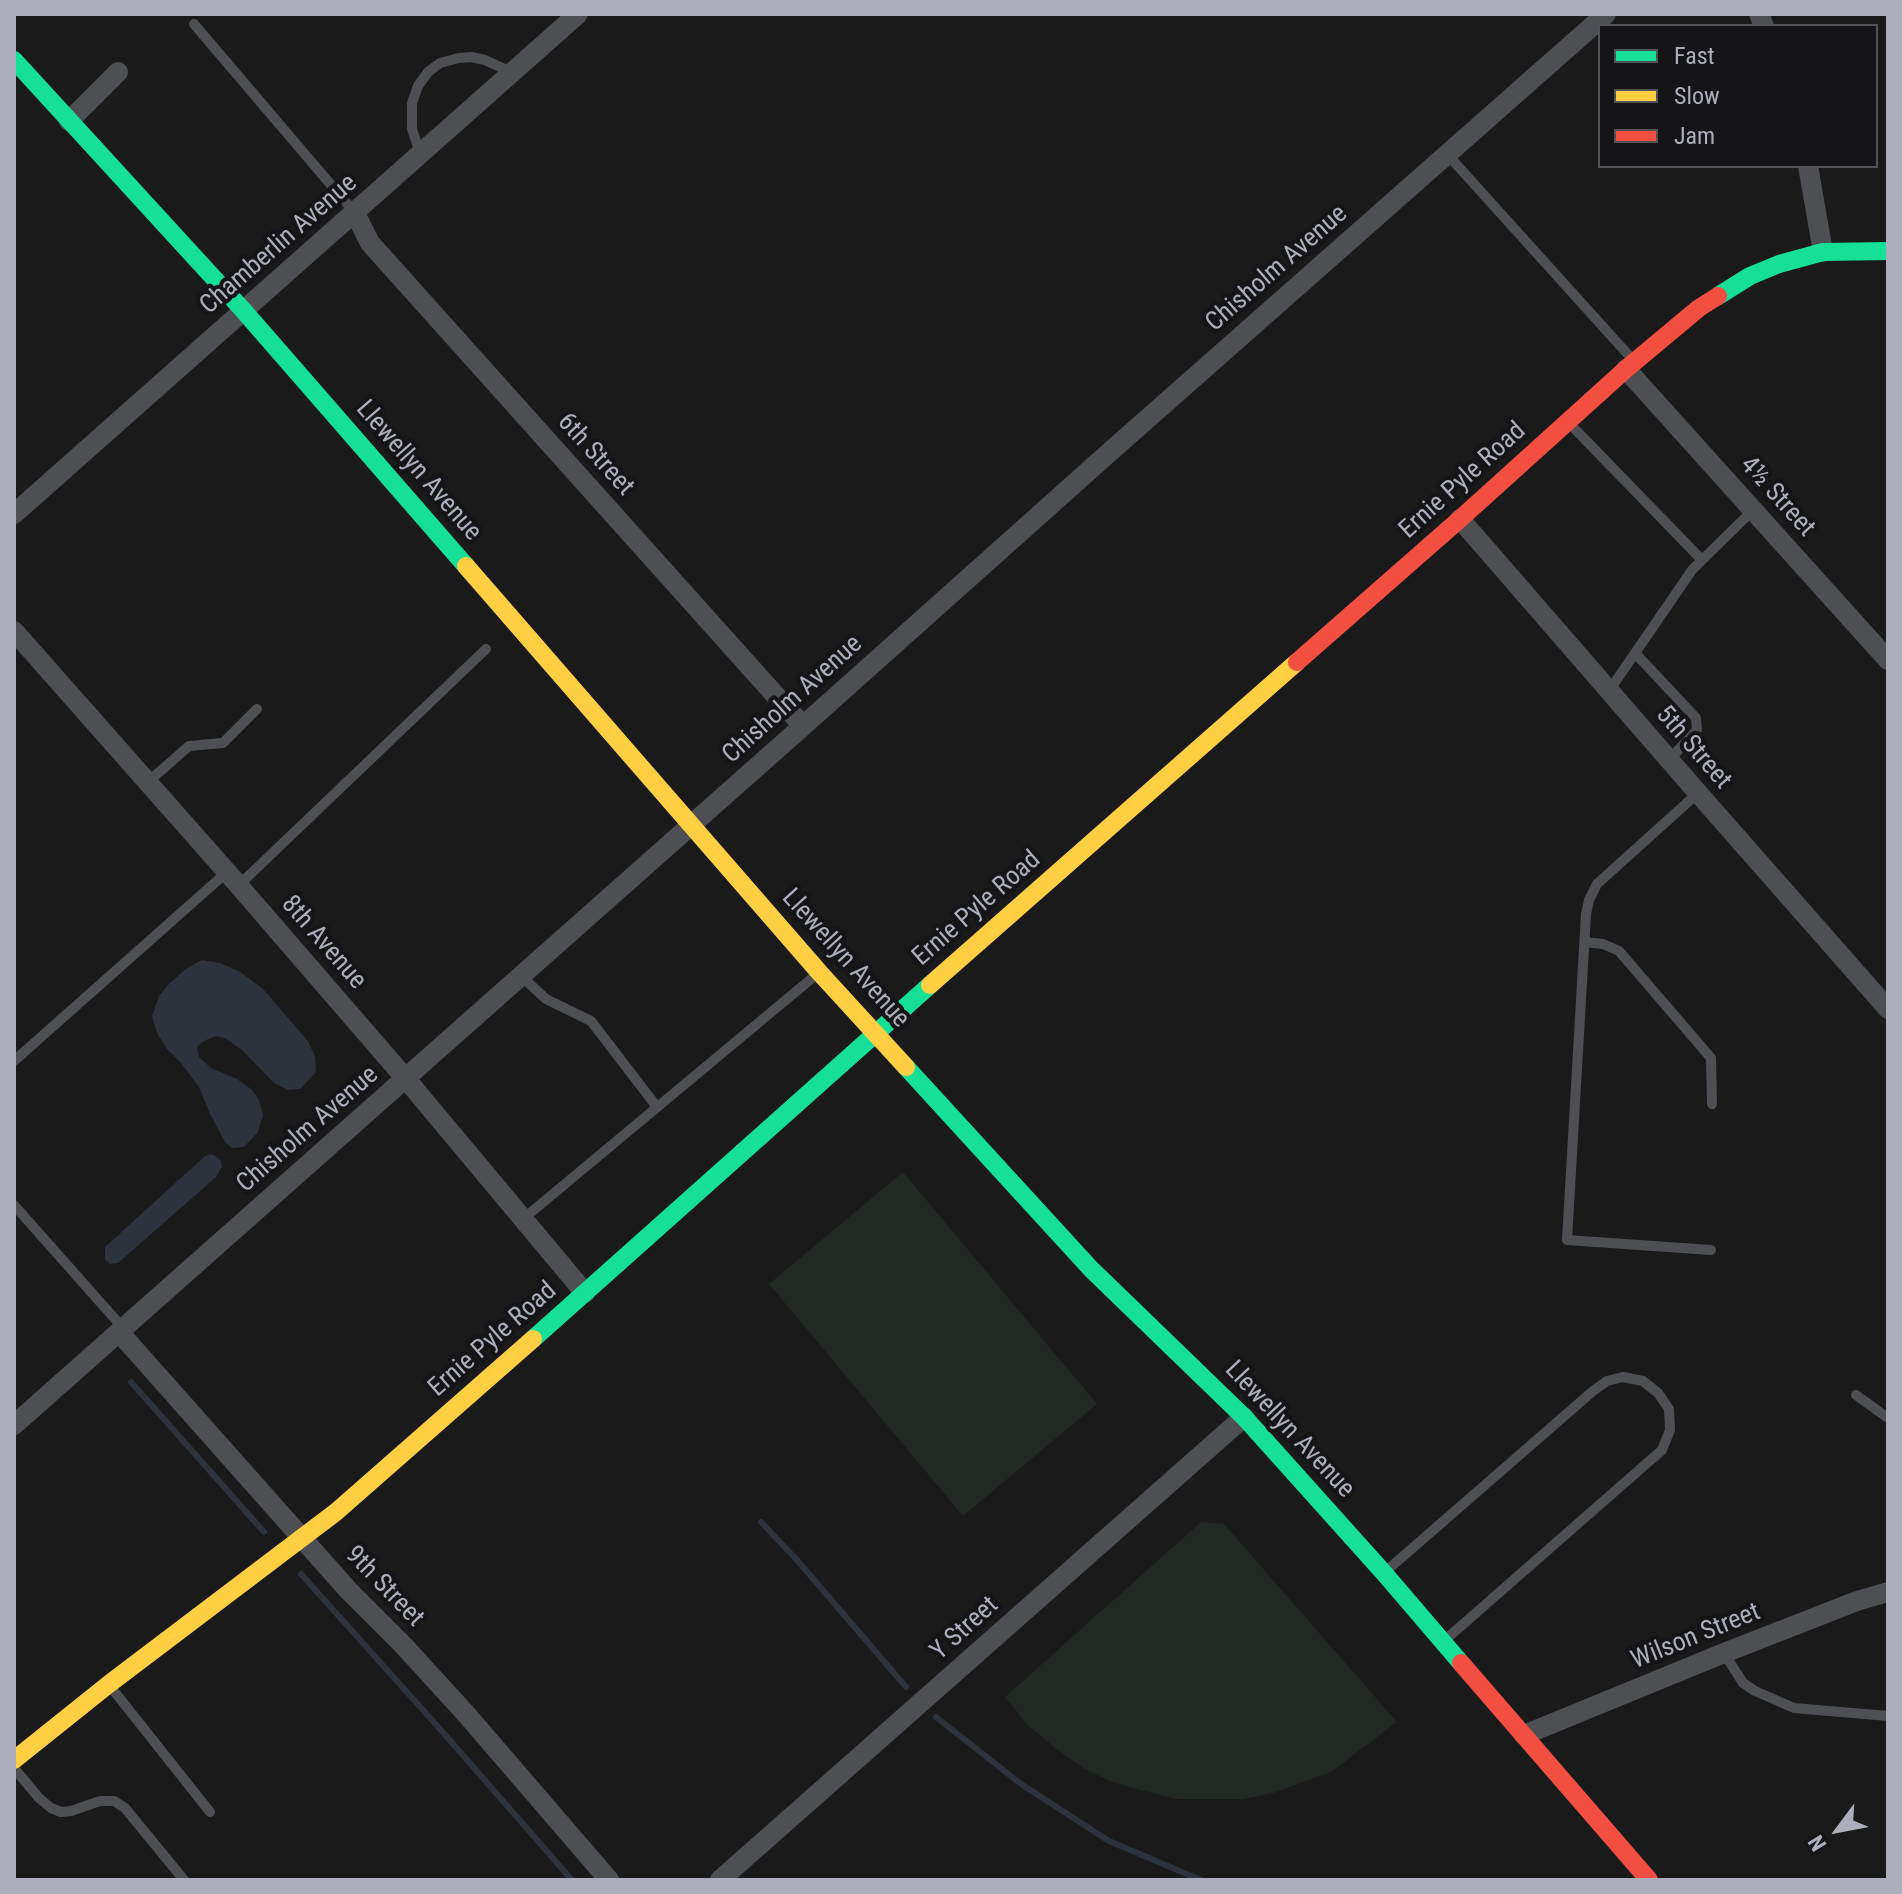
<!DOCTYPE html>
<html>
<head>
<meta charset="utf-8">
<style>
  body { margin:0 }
  #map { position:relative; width:1902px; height:1894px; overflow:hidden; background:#1a1a1a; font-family:"Roboto Condensed",sans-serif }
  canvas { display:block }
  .frame { position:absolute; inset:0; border:16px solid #acafbb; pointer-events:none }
  .legend { position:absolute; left:1598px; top:24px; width:280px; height:144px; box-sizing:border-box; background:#151416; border:2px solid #515258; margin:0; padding:10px 14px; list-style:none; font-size:24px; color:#acafbb }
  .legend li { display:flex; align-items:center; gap:16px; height:40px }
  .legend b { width:40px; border:2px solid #515258 }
  .north { position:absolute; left:1798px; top:1790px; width:80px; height:80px; -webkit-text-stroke:6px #151416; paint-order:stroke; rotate:238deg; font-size:22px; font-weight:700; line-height:32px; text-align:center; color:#acafbb }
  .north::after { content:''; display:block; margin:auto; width:28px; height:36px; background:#acafbb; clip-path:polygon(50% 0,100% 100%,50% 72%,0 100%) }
</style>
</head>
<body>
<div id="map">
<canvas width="1902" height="1894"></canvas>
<div class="frame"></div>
<ul class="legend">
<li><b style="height:10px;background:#16e098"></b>Fast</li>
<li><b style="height:10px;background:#ffcf43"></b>Slow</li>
<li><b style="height:10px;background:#f24e42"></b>Jam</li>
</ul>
<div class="north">N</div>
</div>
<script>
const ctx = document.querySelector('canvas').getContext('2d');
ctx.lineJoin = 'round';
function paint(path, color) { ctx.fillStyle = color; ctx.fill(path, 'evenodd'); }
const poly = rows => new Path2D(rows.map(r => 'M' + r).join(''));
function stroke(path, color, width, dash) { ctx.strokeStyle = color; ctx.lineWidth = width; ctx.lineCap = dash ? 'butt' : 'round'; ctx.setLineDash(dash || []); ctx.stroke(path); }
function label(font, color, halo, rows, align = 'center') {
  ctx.font = font + ' "Roboto Condensed",sans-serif'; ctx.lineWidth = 8; ctx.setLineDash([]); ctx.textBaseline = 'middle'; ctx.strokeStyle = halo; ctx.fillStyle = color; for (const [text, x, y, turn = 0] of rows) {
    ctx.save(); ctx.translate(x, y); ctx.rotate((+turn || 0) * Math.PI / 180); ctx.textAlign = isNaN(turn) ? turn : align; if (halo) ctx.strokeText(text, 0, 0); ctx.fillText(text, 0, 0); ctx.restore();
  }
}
paint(poly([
  [903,1172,1097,1404,963,1516,769,1284],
  [1201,1522,1224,1524,1397,1722,1331,1772,1273,1793,1243,1799,1177,1799,1140,1790,1112,1782,1083,1768,1055,1748,1027,1724,1005,1697]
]), '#222924');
paint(poly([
  [202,960,220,963,240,972,263,989,307,1040,315,1056,316,1072,300,1089,288,1090,274,1083,242,1050,225,1038,215,1036,202,1042,197,1047,199,1057,211,1068,237,1079,251,1089,259,1100,263,1115,258,1132,244,1147,232,1148,225,1142,210,1114,199,1087,181,1063,167,1049,157,1033,152,1016,159,996,170,983,187,968],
  [211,1154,218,1158,221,1161,222,1167,216,1177,118,1263,110,1264,105,1259,105,1247,205,1156]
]), '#2d333c');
stroke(poly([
  [131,1382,264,1532],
  [761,1522,797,1560,906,1687],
  [301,1574,440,1729,572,1880],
  [936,1717,1021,1784,1109,1841,1201,1880]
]), '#2d333c', 6);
stroke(poly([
  [194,24,355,213],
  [420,153,412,129,412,103,418,86,428,72,440,63,459,58,471,57,485,60,513,73],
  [1447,154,1633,360],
  [1570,424,1702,560],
  [1635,653,1696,718,1697,730,1669,760],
  [1609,691,1692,570,1753,510],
  [148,782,189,746,223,743,257,709],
  [1698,793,1597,884,1589,900,1586,914,1567,1240,1711,1250],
  [239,885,486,649],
  [1585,942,1603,944,1619,951,1711,1058,1712,1104],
  [521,976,546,999,591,1021,657,1107],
  [14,1061,227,872],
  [14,1205,123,1328],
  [523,1219,817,974],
  [1856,1395,1888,1418],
  [1385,1572,1593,1391,1607,1381,1623,1377,1643,1381,1658,1393,1669,1409,1670,1430,1662,1450,1445,1640],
  [1724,1653,1743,1683,1755,1691,1794,1708,1888,1716],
  [110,1686,210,1812],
  [14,1768,39,1798,51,1808,61,1812,71,1811,100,1801,114,1801,125,1808,184,1880]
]), '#4e4f53', 10);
stroke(poly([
  [1759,14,1764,26],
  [69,121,118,72],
  [1808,166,1823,252],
  [355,213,370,243,803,726],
  [1626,369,1888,660],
  [14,514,578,14],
  [1460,519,1698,793,1888,1009],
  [14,631,227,872,406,1079,585,1293],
  [119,1332,349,1591,404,1646,467,1715,609,1880],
  [14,1425,803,726,1112,450,1606,14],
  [1524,1735,1724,1653,1857,1601,1888,1592],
  [720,1880,1244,1417]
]), '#4e4f53', 20);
stroke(poly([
  [14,60,243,310,466,566],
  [1718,296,1750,276,1779,264,1823,252,1888,251],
  [906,1067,1091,1269,1244,1417,1384,1573,1461,1663],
  [533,1339,930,985]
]), '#16e098', 18);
stroke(poly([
  [466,566,819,972,906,1067],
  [930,985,1297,662],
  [14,1760,109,1684,336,1512,533,1339]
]), '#ffcf43', 18);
stroke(poly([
  [1297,662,1460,519,1626,369,1699,308,1718,296],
  [1461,1663,1649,1880]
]), '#f24e42', 18);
label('26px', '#acafbb', '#151416', [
  ["Chamberlin Avenue",279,245,-41],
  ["Chisholm Avenue",1277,269,-41],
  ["6th Street",595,455,48],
  ["Llewellyn Avenue",418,471,49],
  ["Ernie Pyle Road",1463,481,-42],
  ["4½ Street",1777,497,48],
  ["Chisholm Avenue",793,700,-42],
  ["5th Street",1693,748,49],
  ["Ernie Pyle Road",977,909,-41],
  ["8th Avenue",323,943,49],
  ["Llewellyn Avenue",845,959,48],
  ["Chisholm Avenue",308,1130,-41],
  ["Ernie Pyle Road",493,1340,-41],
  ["Llewellyn Avenue",1289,1430,47],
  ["9th Street",384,1587,46],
  ["Y Street",965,1629,-42],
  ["Wilson Street",1696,1637,-22]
]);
</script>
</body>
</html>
